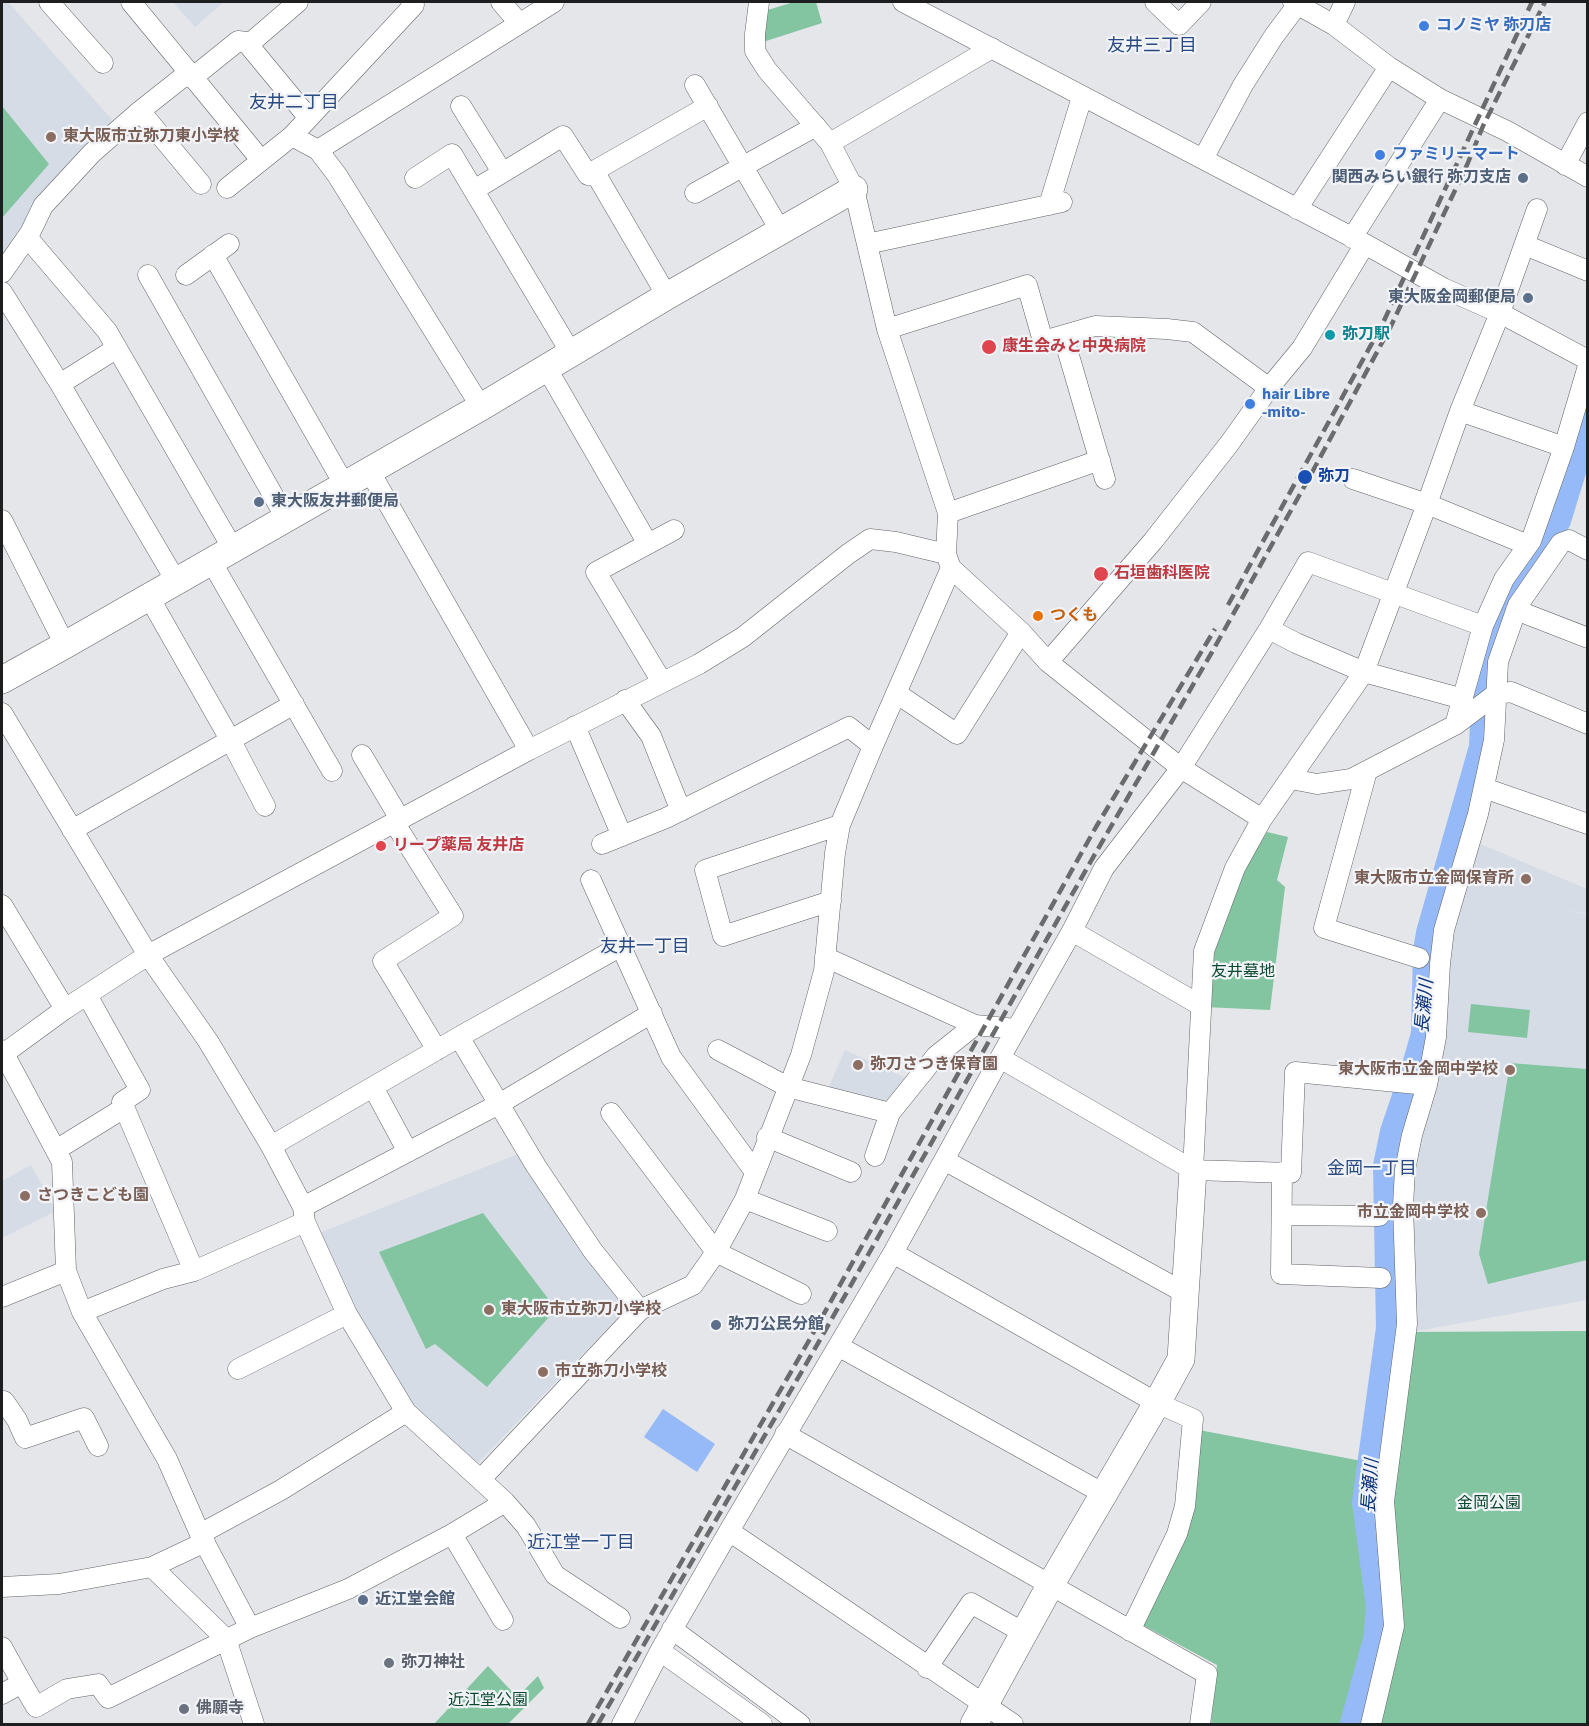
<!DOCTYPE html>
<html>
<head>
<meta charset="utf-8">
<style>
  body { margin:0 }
  #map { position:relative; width:1589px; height:1726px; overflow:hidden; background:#e4e6ea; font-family:"Source Sans 3",sans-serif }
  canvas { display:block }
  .frame { position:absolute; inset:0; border:3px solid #1d1e1f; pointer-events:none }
</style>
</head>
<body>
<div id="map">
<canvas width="1589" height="1726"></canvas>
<div class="frame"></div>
</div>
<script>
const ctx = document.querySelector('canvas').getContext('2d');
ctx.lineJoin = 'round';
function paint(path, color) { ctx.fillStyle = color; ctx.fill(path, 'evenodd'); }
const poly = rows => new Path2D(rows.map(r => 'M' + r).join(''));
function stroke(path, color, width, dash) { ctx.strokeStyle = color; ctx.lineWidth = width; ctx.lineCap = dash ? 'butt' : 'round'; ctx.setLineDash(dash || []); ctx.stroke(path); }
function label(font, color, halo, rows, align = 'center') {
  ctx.font = font + ' "Source Sans 3","Noto Sans JP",sans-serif'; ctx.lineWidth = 4.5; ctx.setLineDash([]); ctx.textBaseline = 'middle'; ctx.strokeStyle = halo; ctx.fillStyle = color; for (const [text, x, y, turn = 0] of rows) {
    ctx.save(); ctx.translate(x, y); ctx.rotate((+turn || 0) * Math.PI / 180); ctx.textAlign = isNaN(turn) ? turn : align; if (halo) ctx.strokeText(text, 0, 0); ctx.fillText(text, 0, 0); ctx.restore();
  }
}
paint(poly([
  [2,2,8,2,115,123,2,264],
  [173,2,224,2,195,27],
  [1478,843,1587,889,1587,913,1565,911,1587,914,1587,1300,1412,1332,1409,1195,1417,1135,1448,1004,1448,957],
  [845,1050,908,1079,885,1107,827,1091],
  [518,1154,627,1308,477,1464,411,1408,353,1312,319,1233],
  [31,1165,56,1211,2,1238,2,1181]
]), '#d5dce6');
paint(poly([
  [794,2,816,2,822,23,763,42,761,12],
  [2,106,49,164,2,218],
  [1267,832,1288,837,1277,880,1285,887,1270,1010,1205,1007,1214,954,1229,903,1242,871],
  [1471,1004,1530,1010,1527,1038,1468,1032],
  [1510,1063,1587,1069,1587,1260,1488,1284,1479,1254],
  [483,1213,556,1309,487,1387,435,1344,426,1349,379,1252],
  [1587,1331,1587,1724,1376,1724,1393,1657,1389,1505,1411,1332],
  [1199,1430,1367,1462,1360,1517,1370,1619,1346,1724,1211,1724,1217,1665,1139,1623,1158,1582],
  [488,1666,517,1697,538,1676,544,1688,508,1724,434,1724]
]), '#82c5a0');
paint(poly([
  [663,1409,715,1444,697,1472,644,1437]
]), '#95baf7');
stroke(poly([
  [1355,1724,1378,1640,1381,1607,1367,1502,1391,1328,1388,1166,1395,1132,1414,1076,1426,1034,1428,951,1431,933,1484,747,1485,724,1482,675,1489,639,1501,610,1556,520,1588,416]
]), '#95baf7', 30);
const street = poly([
  [49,2,103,63],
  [131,2,261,160],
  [501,2,519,23],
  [759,2,755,34,755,51,767,70,830,143,854,189,887,329,948,513,946,554,951,568,1021,632,1048,662,1181,768,1262,819],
  [903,2,1365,244,1443,288,1500,313,1588,360],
  [1155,2,1179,25,1201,2],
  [1293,2,1334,25,1389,67,1440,99,1507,131,1588,177],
  [1334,25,1345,2],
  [248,45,298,2],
  [192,78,238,41,246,42,308,117],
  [695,85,780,230],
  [461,106,502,172],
  [140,111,188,73],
  [292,136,414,5,411,2],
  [830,143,992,48],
  [318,150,337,175,481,407],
  [1203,159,1243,85,1274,36,1298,4],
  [1565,165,1588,122],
  [594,171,708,106],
  [415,178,452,154,571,353],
  [227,188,292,136,318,150,554,2],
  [474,190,563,136,588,175,594,171,667,296],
  [695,193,816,126],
  [1049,205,1082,97],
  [1297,209,1389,67],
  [27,237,107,331,233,549],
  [1352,238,1440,99],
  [867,244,1062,202],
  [1525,245,1588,271],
  [213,255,344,484],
  [2,273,30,233,43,206,92,153,140,111,201,184],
  [148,275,286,518],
  [186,275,229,244],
  [2,292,60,384,176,581],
  [887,329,1027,285,1043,341,1095,326,1167,329,1193,332,1269,388],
  [1063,335,1105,479],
  [546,367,648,544],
  [60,384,117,348],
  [1460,411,1564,447],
  [369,470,529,750],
  [1353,479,1427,504,1528,545],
  [948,513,1100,460],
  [2,520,65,645],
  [211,561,332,771],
  [149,597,231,741,265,806],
  [1516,610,1588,638],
  [1269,629,1296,643,1364,672,1463,699],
  [1048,662,1153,541,1229,444,1269,388,1302,348,1365,244],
  [662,682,596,572,674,530],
  [896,693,957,734,1021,632],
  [625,700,651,736,681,811],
  [2,713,148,955,208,1041,271,1146,303,1207,305,1222,347,1314,406,1412,505,1502,452,1534,348,1589,250,1628,108,1698,98,1684,67,1689,36,1707,22,1683,2,1694],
  [1455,725,1483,626,1504,579,1531,541,1564,447,1588,366],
  [575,726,622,836],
  [362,755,400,819],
  [1367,771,1324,928,1419,958],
  [1291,779,1317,784,1351,779,1455,725,1496,694,1511,692,1588,724],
  [1484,788,1588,824],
  [394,822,453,916,383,961,437,1050],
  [72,830,294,704],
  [602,844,666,818,849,727,873,746],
  [591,880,671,1057,755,1172],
  [831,901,723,936,705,870,840,825],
  [2,905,65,1009],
  [1072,931,1200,1005],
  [825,957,975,1025,1016,1029],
  [87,995,140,1090,122,1102,194,1271],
  [459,1037,536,1166,593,1251,640,1310],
  [2,1050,62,1162,66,1271,82,1312,167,1459,200,1534,250,1628],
  [718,1050,788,1087,890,1113],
  [2,1055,65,1009,148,955,529,750,699,664,743,637,848,554,870,539,896,542,946,554],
  [1000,1058,1193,1170,1291,1173,1295,1072,1427,1085],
  [373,1087,408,1152],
  [611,1113,716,1252,801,1294],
  [767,1137,851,1172],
  [271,1146,459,1037,621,946],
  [56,1150,124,1108],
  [875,1156,890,1113,936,1056,975,1025],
  [944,1160,1185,1293],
  [1193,1170,1204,951,1235,868,1262,819,1364,672,1427,504,1460,411,1500,313,1537,209],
  [1282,1172,1281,1274,1381,1278],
  [745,1199,827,1231],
  [303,1207,499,1104,652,1013],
  [1282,1215,1379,1216],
  [893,1253,1157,1403,1193,1419,1185,1506,1177,1534,1130,1631],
  [2,1297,66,1271],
  [82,1312,163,1279,194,1271,305,1222],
  [838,1346,1104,1494],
  [238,1369,347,1314],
  [4,1401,17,1420,25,1438,84,1418,98,1446],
  [785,1434,1207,1674,1200,1724],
  [481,1479,640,1310,693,1285,716,1252,745,1199,801,1055,824,971,835,853,840,825,873,746,951,568],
  [505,1502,526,1526,555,1575,620,1618],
  [729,1531,1013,1724],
  [200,1534,281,1490,406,1412],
  [452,1534,503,1620],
  [152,1567,226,1639,254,1724],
  [2,1587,59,1584,152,1567,205,1542],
  [672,1629,800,1724],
  [2,1647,22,1683],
  [660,1651,762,1724],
  [927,1668,971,1603,1024,1633],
  [622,1724,660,1651,729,1531,893,1253,1000,1058,1072,931,1104,868,1181,768,1269,629,1308,562,1483,626],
  [1371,1724,1394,1626,1384,1501,1407,1324,1403,1206,1405,1170,1412,1135,1427,1085,1436,1037,1440,964,1444,930,1478,814,1494,740,1498,662,1518,605,1561,543,1569,540,1588,550]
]);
const secondary = poly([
  [2,680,65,645,481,407,667,296,854,189],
  [974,1724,1051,1584,1157,1403,1181,1359,1193,1170]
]);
stroke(street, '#616367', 21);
stroke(secondary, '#616367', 28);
stroke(street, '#fff', 20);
stroke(secondary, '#fff', 27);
stroke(poly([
  [1228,605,1382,325,1532,2],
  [588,1724,807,1344,1096,827,1215,629],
  [598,1724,813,1352,1091,861,1212,652,1309,478,1390,328,1467,165,1483,126,1545,2]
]), '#696b6d', 4.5, [12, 6]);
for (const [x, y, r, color] of [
  [1424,26,6,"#3f7fe0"],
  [51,137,6,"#8d6e63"],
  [1380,155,6,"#3f7fe0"],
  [1523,178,6,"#5c6f8a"],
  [1528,298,6,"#5c6f8a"],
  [1330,335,6,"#0f9aa8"],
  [989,347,8,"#e0444e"],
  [1250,404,6,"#3f7fe0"],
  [1305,477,8,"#1a4fb4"],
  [259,502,6,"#5c6f8a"],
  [1101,574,8,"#e0444e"],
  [1038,616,6,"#e8710a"],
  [381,846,6,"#e0444e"],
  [1526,879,6,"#8d6e63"],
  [858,1065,6,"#8d6e63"],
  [1510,1070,6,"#8d6e63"],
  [25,1196,6,"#8d6e63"],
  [1481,1213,6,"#8d6e63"],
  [489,1310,6,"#8d6e63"],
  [716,1325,6,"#5c6f8a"],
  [543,1372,6,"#8d6e63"],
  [363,1600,6,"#5c6f8a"],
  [389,1663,6,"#6b7280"],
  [184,1709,6,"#6b7280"]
]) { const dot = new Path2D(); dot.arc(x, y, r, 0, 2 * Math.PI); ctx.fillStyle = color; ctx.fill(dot); stroke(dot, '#f1f3f7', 2); }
label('bold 16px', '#366cbe', '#f1f3f7', [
  ["コノミヤ 弥刀店",1436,26],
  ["ファミリーマート",1392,155],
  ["hair Libre",1262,395],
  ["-mito-",1262,413]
], 'left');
label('bold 16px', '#785e54', '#f1f3f7', [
  ["東大阪市立弥刀東小学校",63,137],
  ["東大阪市立金岡保育所",1514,879,"right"],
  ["弥刀さつき保育園",870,1065],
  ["東大阪市立金岡中学校",1498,1070,"right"],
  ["さつきこども園",37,1196],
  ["市立金岡中学校",1469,1213,"right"],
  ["東大阪市立弥刀小学校",501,1310],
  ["市立弥刀小学校",555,1372]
], 'left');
label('bold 16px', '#4e5e75', '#f1f3f7', [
  ["関西みらい銀行 弥刀支店",1511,178,"right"],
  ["東大阪金岡郵便局",1516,298,"right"],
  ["東大阪友井郵便局",271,502],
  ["弥刀公民分館",728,1325],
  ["近江堂会館",375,1600]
], 'left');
label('bold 16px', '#0d838f', '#f1f3f7', [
  ["弥刀駅",1342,335]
], 'left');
label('bold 16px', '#be3a42', '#f1f3f7', [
  ["康生会みと中央病院",1002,347],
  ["石垣歯科医院",1114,574],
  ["リープ薬局 友井店",393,846]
], 'left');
label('bold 16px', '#164399', '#f1f3f7', [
  ["弥刀",1318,477]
], 'left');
label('bold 16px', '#c56008', '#f1f3f7', [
  ["つくも",1050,616]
], 'left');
label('16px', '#0c4a2f', '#f1f3f7', [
  ["友井墓地",1243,972],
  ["金岡公園",1489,1504],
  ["近江堂公園",488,1701]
]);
label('bold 16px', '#5b616d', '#f1f3f7', [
  ["弥刀神社",401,1663],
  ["佛願寺",196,1709]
], 'left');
label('18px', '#2a4b82', '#f1f3f7', [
  ["友井三丁目",1152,47],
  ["友井二丁目",294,104],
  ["友井一丁目",645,948],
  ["金岡一丁目",1372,1170],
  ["近江堂一丁目",581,1544]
]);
label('italic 18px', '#0a3278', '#f1f3f7', [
  ["長瀬川",1426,1006,-85],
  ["長瀬川",1372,1486,-86]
]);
</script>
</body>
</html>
